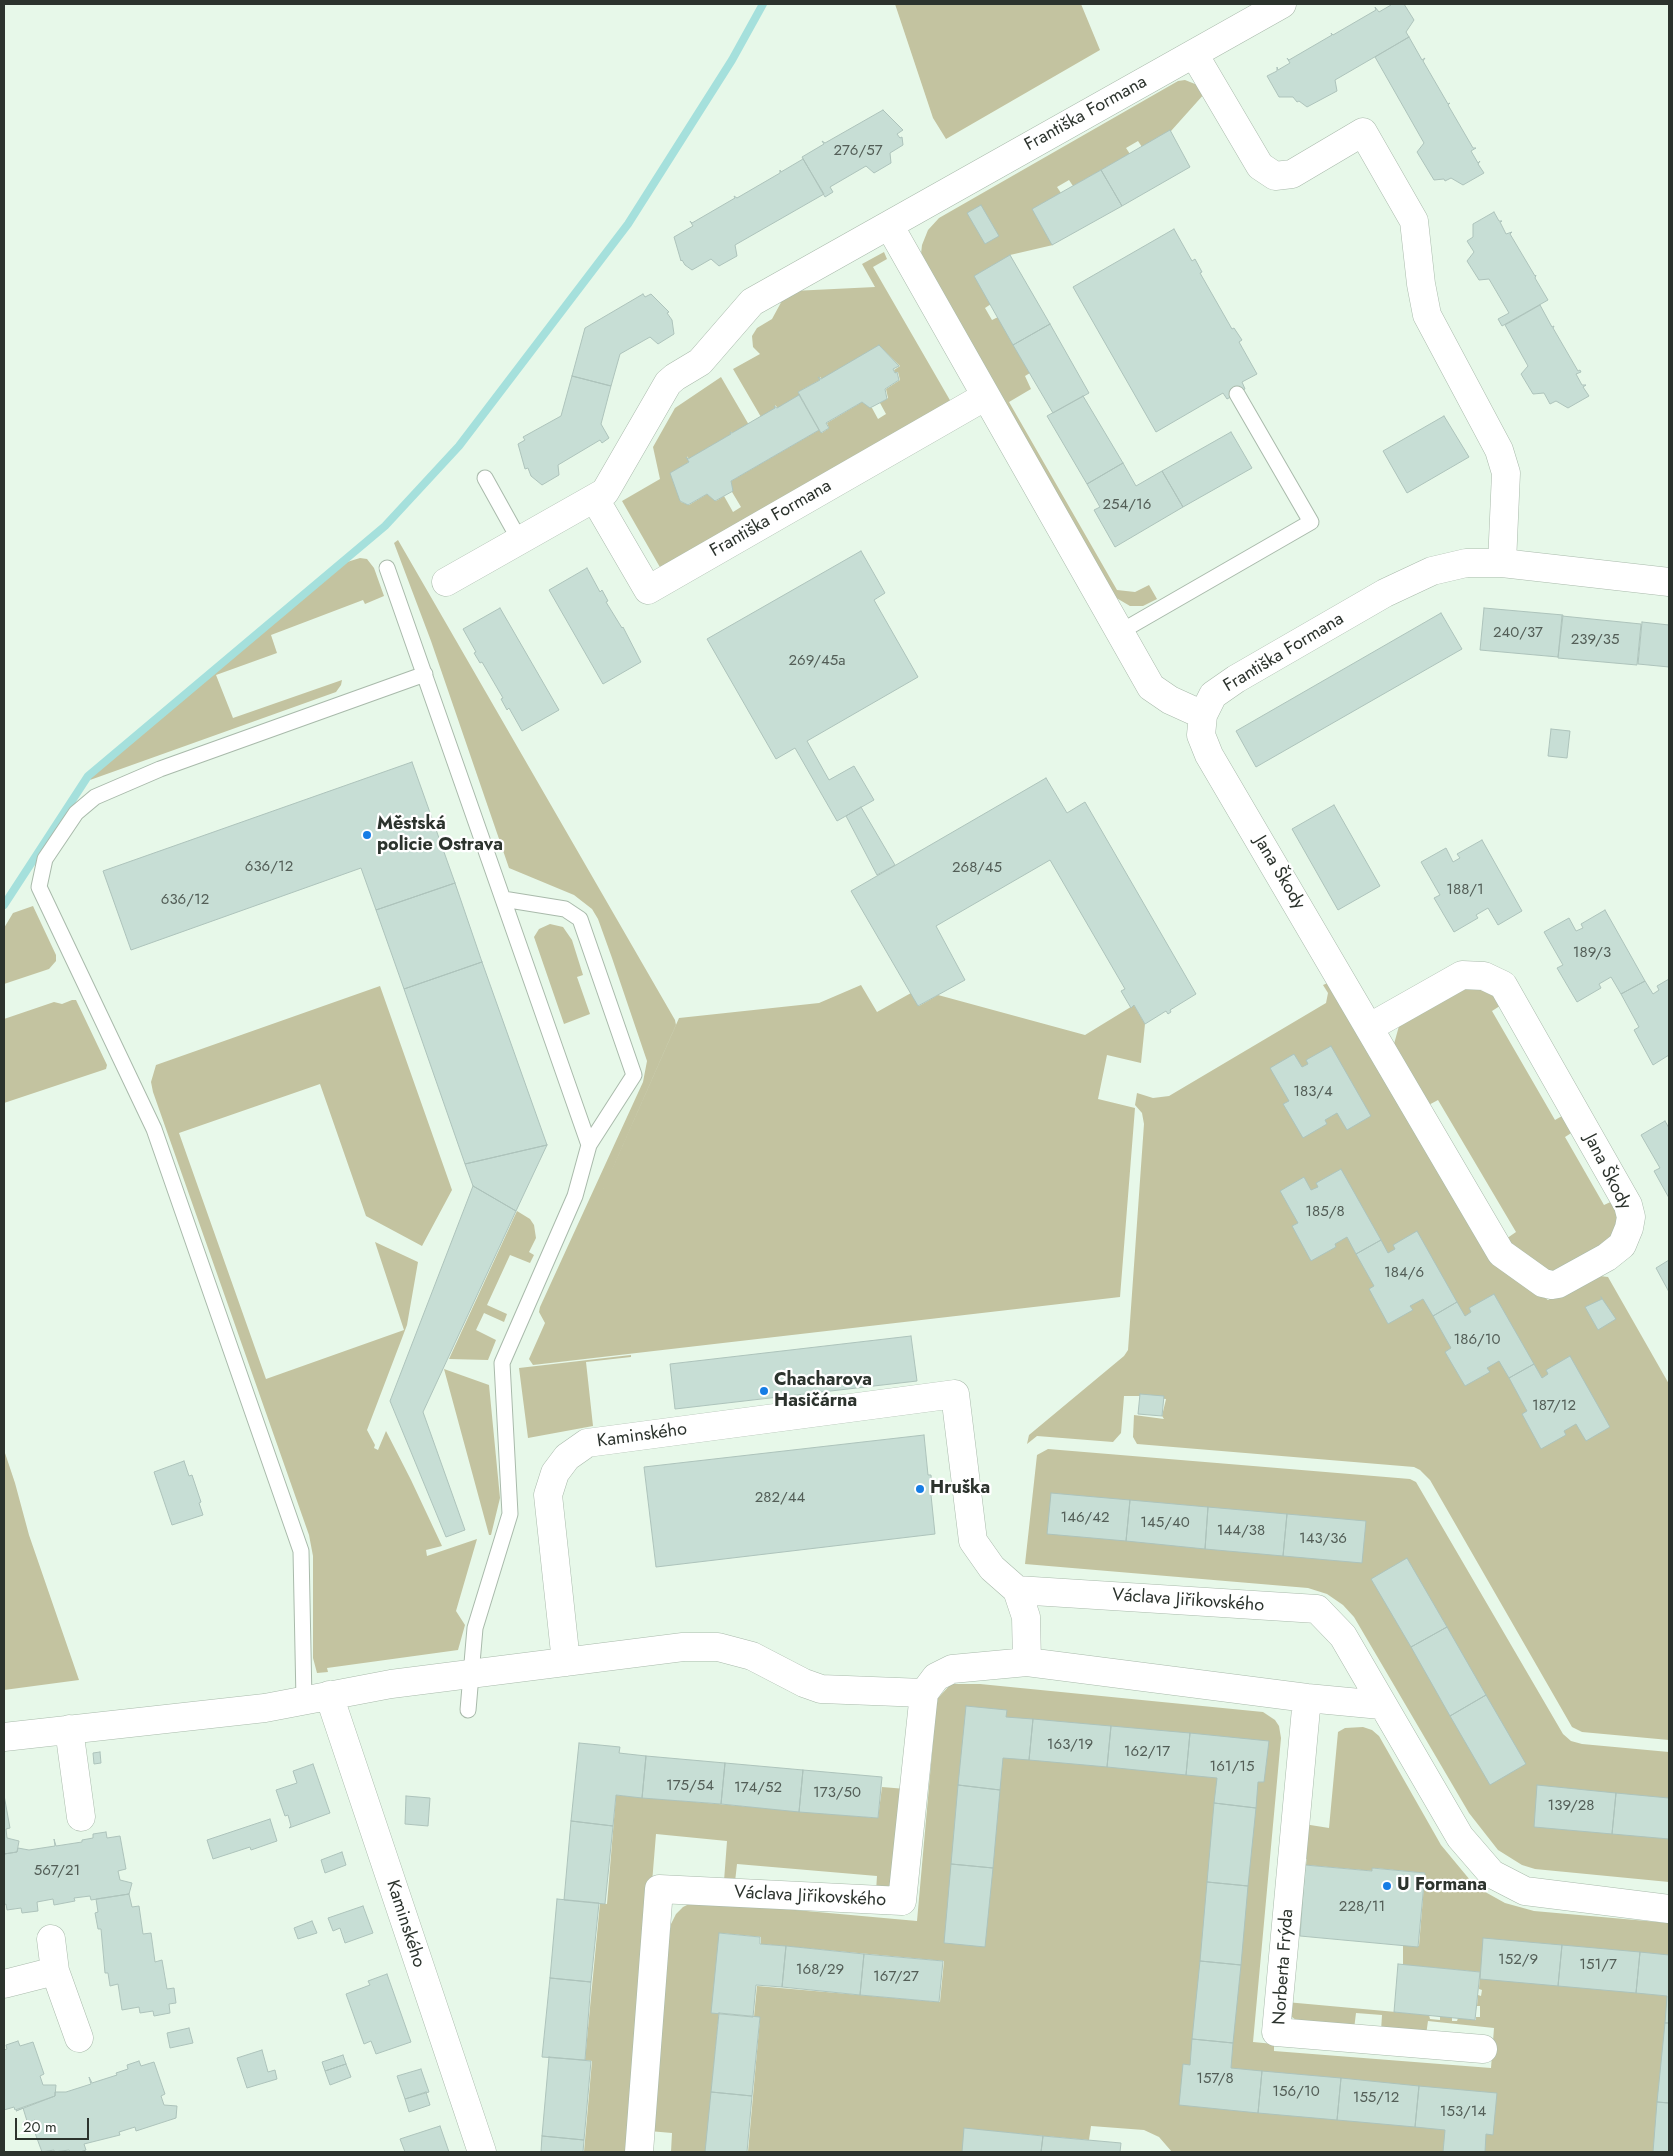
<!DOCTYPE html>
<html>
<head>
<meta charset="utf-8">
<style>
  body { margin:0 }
  #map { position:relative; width:1673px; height:2156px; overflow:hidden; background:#e7f8e9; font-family:Jost,sans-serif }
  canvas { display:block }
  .frame { position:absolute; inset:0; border:5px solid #2c332d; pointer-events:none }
  .scale { position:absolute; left:15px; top:2118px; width:74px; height:22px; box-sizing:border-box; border:2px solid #2c332d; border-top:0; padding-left:6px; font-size:15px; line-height:18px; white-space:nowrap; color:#2c332d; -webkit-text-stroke:4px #fff; paint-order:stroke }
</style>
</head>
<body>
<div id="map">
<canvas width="1673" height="2156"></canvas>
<div class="frame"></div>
<div class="scale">20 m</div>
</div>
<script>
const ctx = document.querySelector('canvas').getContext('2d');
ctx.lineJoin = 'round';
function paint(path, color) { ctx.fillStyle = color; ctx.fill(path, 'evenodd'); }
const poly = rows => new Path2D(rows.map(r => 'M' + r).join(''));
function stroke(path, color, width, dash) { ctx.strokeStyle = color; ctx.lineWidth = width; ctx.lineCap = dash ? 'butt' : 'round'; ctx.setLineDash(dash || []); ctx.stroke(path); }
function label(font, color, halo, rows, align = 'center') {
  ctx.font = font + ' Jost,sans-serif'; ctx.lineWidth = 4.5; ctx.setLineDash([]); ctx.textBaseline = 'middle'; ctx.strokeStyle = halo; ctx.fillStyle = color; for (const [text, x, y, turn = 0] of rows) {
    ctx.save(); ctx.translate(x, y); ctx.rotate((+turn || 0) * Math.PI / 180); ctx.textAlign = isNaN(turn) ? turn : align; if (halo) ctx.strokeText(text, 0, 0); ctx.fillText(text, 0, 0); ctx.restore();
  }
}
paint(poly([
  [895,4,1081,4,1100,50,946,139,933,118],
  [1185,80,1200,86,1205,93,1171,131,1142,147,1138,141,1126,148,1130,154,1073,186,1069,180,1057,187,1061,193,1033,210,1053,245,1010,255,991,304,985,308,992,320,998,317,1030,373,1025,376,1031,389,1009,402,1117,590,1135,592,1149,585,1157,599,1143,606,1130,606,1113,596,921,254,922,245,928,230,939,218,1178,81],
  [884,252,887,259,873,267,951,402,661,569,622,501,660,479,653,447,675,408,721,377,749,425,732,433,731,431,732,434,689,459,687,456,689,462,671,473,681,502,689,505,707,494,716,501,724,496,733,512,741,507,732,492,731,481,819,430,822,433,829,428,827,423,862,402,872,408,878,419,886,414,880,403,888,398,886,389,900,380,898,372,895,373,894,370,900,366,879,346,822,379,820,377,820,380,798,392,800,395,778,408,775,405,776,409,761,417,733,369,760,354,753,347,752,336,757,328,772,319,784,297,793,291,875,287,862,264],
  [398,540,675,1020,676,1025,589,1222,679,1018,819,1003,861,985,877,1012,911,993,919,1006,938,995,1085,1035,1134,1005,1145,1024,1141,1063,1107,1055,1098,1099,1135,1108,1120,1297,533,1365,529,1359,545,1323,539,1312,540,1307,643,1082,647,1061,612,958,598,919,592,909,574,895,509,868,431,641,394,543],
  [360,558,367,559,374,568,384,596,365,604,363,600,271,635,277,653,216,675,233,718,342,680,341,685,336,692,90,780,92,776,347,562],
  [33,906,56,955,56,961,49,969,4,984,4,928,13,913],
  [550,924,563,927,572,940,583,975,577,977,590,1014,564,1024,534,937,539,929],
  [1330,982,1492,1260,1548,1300,1592,1275,1608,1277,1669,1384,1669,1740,1582,1732,1572,1727,1430,1480,1420,1470,1414,1467,1137,1444,1133,1437,1134,1415,1164,1419,1162,1416,1166,1399,1140,1396,1124,1396,1121,1433,1113,1442,1037,1436,1027,1444,1029,1435,1124,1356,1128,1350,1144,1124,1142,1113,1135,1105,1137,1093,1153,1098,1169,1096,1326,1003,1328,993,1323,985],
  [1475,983,1506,1002,1492,1011,1555,1120,1569,1112,1579,1128,1565,1137,1604,1205,1619,1198,1622,1205,1612,1240,1549,1274,1503,1241,1516,1232,1438,1100,1425,1107,1394,1044,1399,1026],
  [380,986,452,1190,422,1246,366,1216,320,1084,179,1133,266,1379,404,1330,375,1242,418,1262,407,1325,367,1430,375,1445,374,1448,378,1450,386,1431,411,1480,442,1546,426,1550,427,1556,477,1539,456,1611,465,1625,458,1650,327,1668,328,1672,317,1673,313,1658,313,1556,309,1535,153,1092,151,1082,156,1065],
  [72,1000,76,1000,107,1065,106,1069,4,1103,4,1019,54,1002,62,1004],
  [517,1211,530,1219,534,1225,536,1238,529,1252,534,1255,530,1263,510,1255,487,1305,507,1314,504,1322,484,1313,476,1330,496,1340,488,1360,449,1359],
  [631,1355,631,1357,586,1362,593,1426,528,1438,519,1368],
  [444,1369,489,1385,500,1498,491,1535,489,1535],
  [1048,1449,1410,1479,1416,1482,1563,1734,1571,1741,1582,1744,1669,1752,1669,1882,1535,1869,1522,1865,1498,1850,1469,1813,1354,1617,1343,1605,1327,1594,1308,1588,1025,1564,1037,1455],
  [4,1450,15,1483,29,1535,79,1680,4,1690],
  [951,1684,980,1684,1263,1712,1275,1720,1279,1726,1281,1738,1253,2042,1274,2044,1274,2051,1491,2068,1494,2028,1428,2021,1426,2035,1381,2031,1382,2015,1356,2013,1354,2029,1299,2022,1289,2015,1286,2002,1429,2015,1430,2019,1440,2020,1440,2016,1452,2017,1452,2021,1457,2021,1458,2018,1476,2020,1476,2017,1480,2017,1480,2006,1477,2006,1478,1995,1481,1996,1482,1990,1479,1989,1480,1972,1403,1965,1403,1945,1419,1946,1425,1873,1374,1868,1373,1871,1306,1865,1307,1859,1300,1859,1304,1824,1329,1828,1338,1732,1345,1728,1363,1727,1372,1730,1379,1736,1441,1845,1470,1880,1487,1893,1505,1903,1534,1911,1669,1923,1669,2152,1172,2152,1159,2137,1144,2130,1091,2126,1089,2140,966,2129,963,2152,748,2152,760,2018,754,2017,757,1986,940,2002,944,1961,761,1944,761,1937,720,1933,719,2013,706,2152,671,2152,672,2133,649,2131,669,1937,671,1924,676,1914,683,1907,693,1902,707,1902,917,1921,936,1708,938,1698],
  [882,1787,906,1789,891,1885,876,1891,877,1876,737,1864,735,1882,724,1881,727,1841,656,1834,630,2152,584,2152,592,2061,585,2060,600,1903,607,1904,616,1795,878,1818]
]), '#c3c3a0');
stroke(poly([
  [4,905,88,776,385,526,459,446,628,224,732,60,763,4]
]), '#a5e0dc', 8);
const building = poly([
  [1390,4,1404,4,1414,20,1406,32,1409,37,1335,80,1337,91,1307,107,1299,101,1297,102,1293,97,1279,97,1267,76,1277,71,1277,67,1278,70,1290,63,1287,58,1289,60,1332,35,1331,33,1333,35,1376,10,1375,7,1379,12,1391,5,1390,4],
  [1409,37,1422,60,1425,58,1423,61,1448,104,1450,103,1448,105,1473,148,1476,148,1471,151,1478,163,1480,161,1478,164,1484,173,1463,185,1451,178,1445,181,1444,179,1434,180,1417,152,1424,143,1375,57,1409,37],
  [883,110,903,130,897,134,900,138,902,137,903,145,890,153,891,163,874,173,866,166,830,187,833,192,825,197,802,157,824,144,822,141,825,143,883,110],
  [1170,130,1190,167,1122,206,1101,170,1170,130],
  [803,159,824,194,735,245,737,256,719,266,711,259,692,270,685,265,682,260,681,261,674,237,693,226,690,221,692,223,735,198,734,196,737,198,780,173,780,170,781,172,803,159],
  [1101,170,1122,206,1052,245,1032,209,1101,170],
  [981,205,999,236,985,244,967,213,981,205],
  [1494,212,1499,221,1502,221,1500,222,1506,234,1512,232,1510,234,1535,276,1536,275,1535,278,1548,300,1502,326,1498,319,1509,313,1489,279,1479,280,1467,261,1474,252,1467,241,1473,237,1473,224,1494,212],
  [1174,229,1192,261,1195,259,1202,272,1200,273,1232,329,1234,328,1242,340,1239,342,1257,374,1242,382,1245,389,1227,399,1223,393,1156,432,1073,287,1174,229],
  [1010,255,1050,324,1013,345,974,276,1010,255],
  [643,294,645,297,651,294,669,312,667,313,672,320,674,334,658,344,650,337,620,354,611,386,572,376,585,328,643,294],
  [1540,305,1552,327,1554,326,1553,328,1578,371,1580,370,1581,372,1576,374,1582,385,1586,385,1583,387,1589,396,1568,408,1556,401,1550,404,1544,393,1533,394,1521,374,1528,366,1505,325,1540,305],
  [1050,324,1089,393,1053,413,1013,345,1050,324],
  [879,345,899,366,893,369,895,373,897,372,899,380,885,389,887,399,870,408,862,402,826,423,829,428,821,433,798,392,820,380,818,377,821,379,879,345],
  [572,376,611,386,601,424,609,438,602,443,600,440,558,465,559,475,542,485,531,476,528,468,525,469,518,444,525,440,523,437,561,416,572,376],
  [799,395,819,430,731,481,733,491,715,501,707,494,688,505,680,501,670,473,689,462,686,457,688,459,731,434,730,432,732,433,775,408,774,406,777,408,799,395],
  [1083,396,1123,463,1087,484,1047,416,1083,396],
  [1444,416,1469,457,1407,493,1383,451,1444,416],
  [1231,432,1252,468,1183,507,1162,471,1231,432],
  [1123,463,1136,486,1162,471,1183,507,1115,547,1094,510,1100,507,1087,484,1123,463],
  [861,551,885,593,874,600,918,677,807,741,829,780,854,766,874,800,837,821,795,748,776,759,707,639,861,551],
  [587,568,600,592,602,590,608,601,606,602,622,628,623,627,641,662,603,684,549,590,587,568],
  [500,608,559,710,522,731,509,708,507,710,501,699,503,698,482,662,480,663,474,653,476,652,463,629,500,608],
  [1484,608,1563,615,1558,657,1480,650,1484,608],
  [1441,613,1462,649,1256,767,1236,731,1441,613],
  [1562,616,1641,624,1637,665,1558,658,1562,616],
  [1642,622,1669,625,1669,667,1638,664,1642,622],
  [1551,729,1570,731,1567,758,1548,756,1551,729],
  [412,762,455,883,376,910,361,868,131,950,103,871,412,762],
  [1046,778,1067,813,1085,802,1196,994,1170,1010,1171,1012,1168,1014,1166,1011,1145,1024,1134,1005,1131,1008,1121,991,1125,989,1050,860,936,926,965,980,918,1006,851,891,1046,778],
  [1334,805,1380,886,1338,910,1292,829,1334,805],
  [861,807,895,865,877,875,846,816,861,807],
  [1482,840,1522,911,1498,925,1488,908,1476,915,1478,918,1454,932,1434,898,1440,895,1421,862,1446,848,1453,862,1460,858,1457,854,1482,840],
  [455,883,482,962,404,989,376,910,455,883],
  [1605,910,1645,981,1621,994,1611,977,1599,984,1601,988,1577,1002,1557,968,1563,965,1544,932,1569,918,1576,931,1583,928,1581,924,1605,910],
  [482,962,547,1145,465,1164,404,989,482,962],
  [1669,979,1669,1055,1653,1065,1634,1030,1639,1027,1621,994,1645,981,1653,994,1659,990,1657,986,1669,979],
  [1331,1046,1371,1116,1347,1130,1337,1113,1325,1120,1327,1124,1303,1138,1283,1104,1289,1101,1270,1068,1294,1054,1302,1067,1308,1064,1306,1060,1331,1046],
  [1665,1121,1669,1128,1669,1198,1654,1171,1660,1168,1641,1135,1665,1121],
  [547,1145,516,1211,473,1186,465,1164,547,1145],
  [1341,1169,1381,1240,1356,1254,1347,1237,1335,1244,1336,1247,1311,1261,1292,1226,1298,1223,1280,1191,1304,1177,1311,1190,1318,1187,1316,1183,1341,1169],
  [473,1186,516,1211,423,1412,465,1530,446,1537,390,1401,473,1186],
  [1417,1231,1457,1302,1433,1316,1423,1299,1410,1306,1413,1310,1388,1324,1369,1289,1374,1286,1356,1254,1381,1240,1388,1253,1395,1249,1393,1245,1417,1231],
  [1669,1260,1669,1292,1656,1268,1669,1260],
  [1494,1294,1534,1364,1509,1378,1499,1361,1487,1368,1490,1372,1465,1386,1445,1352,1451,1348,1433,1316,1457,1302,1465,1316,1471,1312,1469,1308,1494,1294],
  [1601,1297,1616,1319,1598,1330,1585,1307,1602,1299,1601,1297],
  [911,1336,917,1381,675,1409,670,1364,911,1336],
  [1570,1356,1610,1427,1586,1441,1576,1424,1564,1431,1566,1435,1541,1449,1522,1414,1527,1411,1509,1378,1534,1364,1542,1378,1548,1374,1546,1370,1570,1356],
  [1140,1394,1164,1396,1162,1416,1138,1414,1140,1394],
  [924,1435,928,1475,931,1475,933,1495,931,1495,935,1534,656,1567,644,1467,924,1435],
  [184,1461,189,1476,192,1475,201,1502,199,1503,203,1515,172,1525,154,1472,184,1461],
  [1051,1493,1130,1500,1126,1541,1047,1534,1051,1493],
  [1130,1500,1208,1507,1205,1549,1126,1541,1130,1500],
  [1208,1507,1287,1514,1283,1556,1205,1549,1208,1507],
  [1287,1514,1366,1521,1362,1563,1283,1556,1287,1514],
  [1407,1558,1447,1627,1411,1647,1371,1579,1407,1558],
  [1447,1627,1486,1695,1450,1716,1411,1647,1447,1627],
  [1486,1695,1526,1764,1490,1785,1450,1716,1486,1695],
  [966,1706,1007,1710,1006,1717,1033,1719,1029,1760,1003,1758,1000,1790,958,1785,966,1706],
  [1033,1719,1111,1726,1107,1767,1029,1760,1033,1719],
  [1111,1726,1190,1733,1186,1775,1107,1767,1111,1726],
  [1190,1733,1269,1741,1264,1782,1258,1782,1256,1808,1214,1803,1217,1778,1186,1775,1190,1733],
  [579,1743,620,1747,619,1753,646,1756,642,1798,616,1795,613,1826,571,1821,579,1743],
  [100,1752,101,1763,94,1764,93,1753,100,1752],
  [646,1756,725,1763,721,1804,642,1798,646,1756],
  [725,1763,803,1770,799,1812,721,1804,725,1763],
  [313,1764,330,1813,289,1828,291,1826,288,1815,285,1816,276,1790,297,1783,293,1771,313,1764],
  [803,1770,882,1777,878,1818,799,1812,803,1770],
  [958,1785,1000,1790,993,1868,951,1864,958,1785],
  [1537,1785,1616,1793,1612,1834,1534,1827,1537,1785],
  [1616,1793,1669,1798,1669,1839,1612,1834,1616,1793],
  [4,1795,10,1828,6,1829,7,1838,19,1841,17,1852,4,1854,4,1795],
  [406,1796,430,1798,428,1826,405,1824,406,1796],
  [1214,1803,1256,1808,1248,1886,1207,1882,1214,1803],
  [270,1819,277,1841,251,1850,250,1847,213,1859,207,1840,270,1819],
  [571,1821,613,1826,605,1904,564,1900,571,1821],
  [106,1832,107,1838,120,1836,126,1869,118,1871,120,1880,132,1883,129,1894,91,1900,90,1896,74,1898,75,1901,54,1905,53,1899,37,1902,38,1911,22,1913,21,1908,7,1910,6,1904,4,1905,4,1854,17,1852,18,1848,29,1850,55,1846,54,1839,56,1846,82,1842,82,1840,93,1838,93,1834,106,1832],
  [342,1852,346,1865,325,1873,321,1860,342,1852],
  [951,1864,993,1868,985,1947,944,1943,951,1864],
  [1305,1865,1372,1871,1372,1868,1425,1873,1418,1947,1300,1936,1305,1865],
  [1207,1882,1248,1886,1241,1965,1200,1961,1207,1882],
  [129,1894,132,1907,139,1906,143,1934,151,1933,155,1962,162,1960,167,1989,174,1988,176,2003,169,2004,170,2013,154,2016,153,2011,140,2013,139,2007,122,2010,118,1984,110,1986,108,1973,105,1973,101,1929,98,1929,95,1913,98,1912,96,1899,129,1894],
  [557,1899,599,1903,591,1982,550,1978,557,1899],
  [363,1906,373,1933,345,1943,340,1928,333,1931,328,1918,363,1906],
  [312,1921,317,1933,298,1939,294,1928,312,1921],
  [719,1933,760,1937,760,1944,786,1946,782,1987,756,1985,753,2017,711,2013,719,1933],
  [1483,1938,1562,1945,1558,1986,1480,1979,1483,1938],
  [1562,1945,1640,1952,1636,1993,1558,1986,1562,1945],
  [786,1946,864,1954,860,1995,782,1987,786,1946],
  [1640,1952,1669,1955,1669,2023,1665,2023,1667,1996,1636,1993,1640,1952],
  [864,1954,943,1961,939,2002,860,1995,864,1954],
  [1200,1961,1241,1965,1233,2043,1192,2039,1200,1961],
  [1398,1964,1480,1972,1475,2020,1394,2012,1398,1964],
  [387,1974,411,2042,376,2054,371,2041,364,2044,346,1994,370,1985,368,1981,387,1974],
  [550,1978,591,1982,585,2060,542,2057,550,1978],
  [719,2013,760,2017,752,2096,711,2092,719,2013],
  [1665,2023,1669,2023,1669,2103,1657,2102,1665,2023],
  [189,2028,193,2043,170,2048,167,2033,189,2028],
  [1192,2039,1233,2043,1231,2068,1262,2071,1258,2113,1179,2105,1183,2064,1190,2065,1192,2039],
  [18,2041,20,2046,33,2042,44,2074,40,2076,43,2085,56,2085,55,2096,15,2110,14,2107,4,2110,4,2050,7,2049,6,2045,18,2041],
  [262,2050,268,2072,275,2070,277,2079,247,2088,237,2058,262,2050],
  [343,2055,346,2064,325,2071,322,2062,343,2055],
  [549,2057,591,2061,584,2140,542,2136,549,2057],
  [139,2061,141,2066,154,2062,165,2094,161,2096,164,2105,177,2106,176,2118,136,2131,135,2127,119,2132,120,2135,84,2144,86,2150,80,2152,70,2152,69,2150,54,2152,54,2150,42,2152,35,2133,39,2132,35,2120,24,2124,23,2122,27,2121,23,2108,16,2111,55,2096,55,2092,66,2092,91,2084,89,2077,92,2083,117,2075,116,2073,128,2069,127,2065,139,2061],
  [346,2064,351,2077,330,2085,325,2071,346,2064],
  [421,2069,429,2092,405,2099,397,2076,421,2069],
  [1262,2071,1341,2078,1337,2120,1258,2113,1262,2071],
  [1341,2078,1419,2086,1415,2127,1337,2120,1341,2078],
  [1419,2086,1497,2093,1493,2135,1486,2134,1485,2152,1443,2152,1445,2130,1415,2127,1419,2086],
  [426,2092,430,2105,409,2112,405,2099,426,2092],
  [711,2092,752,2096,747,2152,705,2152,711,2092],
  [1657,2102,1669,2103,1669,2152,1653,2152,1657,2102],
  [440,2126,449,2152,405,2152,400,2139,440,2126],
  [964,2128,1043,2136,1041,2152,962,2152,964,2128],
  [542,2136,584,2140,583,2152,541,2152,542,2136],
  [1043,2136,1121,2143,1120,2152,1041,2152,1043,2136]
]);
paint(building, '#c7ded5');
stroke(building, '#adc3bb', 1);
const lane = poly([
  [485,478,520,541],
  [387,568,589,1145,575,1196,502,1363,510,1514,475,1628,468,1710],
  [1120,632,1311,522,1237,394],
  [503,899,565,909,580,919,634,1075,589,1145],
  [304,1700,301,1551,154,1129,39,887,45,859,76,813,95,797,160,769,425,674]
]);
const street = poly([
  [1194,54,1260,166,1275,176,1292,174,1363,132,1414,221,1421,284,1427,315,1499,450,1506,473,1502,563],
  [595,499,648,590,986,396],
  [446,582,605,492,668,383,675,377,700,362,752,302,889,225],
  [1203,715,1170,700,1151,687,889,225,1282,4],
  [1370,1027,1462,975,1484,976,1503,985,1628,1205,1631,1217,1629,1228,1622,1245,1607,1257,1558,1284,1552,1285,1543,1283,1501,1253,1209,755,1201,735,1203,715,1213,695,1236,679,1385,593,1432,571,1466,563,1502,563,1669,582],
  [1017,1590,1317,1609,1343,1636,1460,1837,1492,1874,1525,1891,1669,1909],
  [1017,1590,1026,1617,1027,1662],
  [566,1662,548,1495,555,1473,567,1457,587,1443,955,1394,973,1541,992,1568,1017,1590],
  [329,1695,482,2152],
  [1307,1698,1276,2032,1483,2049],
  [69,1729,81,1817],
  [4,1737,265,1708,391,1684,683,1647,718,1647,752,1656,804,1683,821,1689,924,1693],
  [51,1939,55,1971],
  [4,1984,55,1971,79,2038],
  [639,2152,659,1889,902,1901,924,1693,936,1677,952,1669,1027,1662,1307,1698,1381,1705]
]);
stroke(lane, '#a9baab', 17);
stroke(street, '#a9baab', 29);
stroke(lane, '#fff', 15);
stroke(street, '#fff', 28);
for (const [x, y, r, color] of [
  [367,835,5,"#167de5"],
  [764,1391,5,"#167de5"],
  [920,1489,5,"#167de5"],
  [1387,1886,5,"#167de5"]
]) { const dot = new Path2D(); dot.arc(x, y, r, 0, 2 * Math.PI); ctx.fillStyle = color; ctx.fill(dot); stroke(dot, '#fff', 2); }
label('15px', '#535e57', null, [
  ["276/57",858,151],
  ["254/16",1127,505],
  ["240/37",1518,633],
  ["239/35",1595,640],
  ["269/45a",817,661],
  ["636/12",269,867],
  ["268/45",977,868],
  ["188/1",1465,890],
  ["636/12",185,900],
  ["189/3",1592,953],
  ["183/4",1313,1092],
  ["185/8",1325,1212],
  ["184/6",1404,1273],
  ["186/10",1477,1340],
  ["187/12",1554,1406],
  ["282/44",780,1498],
  ["146/42",1085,1518],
  ["145/40",1165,1523],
  ["144/38",1241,1531],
  ["143/36",1323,1539],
  ["163/19",1070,1745],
  ["162/17",1147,1752],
  ["161/15",1232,1767],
  ["175/54",690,1786],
  ["174/52",758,1788],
  ["173/50",837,1793],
  ["139/28",1571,1806],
  ["567/21",57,1871],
  ["228/11",1362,1907],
  ["152/9",1518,1960],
  ["151/7",1598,1965],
  ["168/29",820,1970],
  ["167/27",896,1977],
  ["157/8",1215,2079],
  ["156/10",1296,2092],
  ["155/12",1376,2098],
  ["153/14",1463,2112]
]);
label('18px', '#2c332d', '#fff', [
  ["Františka Formana",1086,114,-29],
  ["Františka Formana",771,519,-30],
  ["Františka Formana",1284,653,-31],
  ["Jana Škody",1279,873,59],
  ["Jana Škody",1607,1172,63],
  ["Kaminského",642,1436,-8],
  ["Václava Jiřikovského",1188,1601,4],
  ["Václava Jiřikovského",810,1897,3],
  ["Kaminského",405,1924,72],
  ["Norberta Frýda",1284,1967,-86]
]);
label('bold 18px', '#2c332d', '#fff', [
  ["Městská",377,825],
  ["policie Ostrava",377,846],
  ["Chacharova",774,1381],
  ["Hasičárna",774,1402],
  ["Hruška",930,1489],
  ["U Formana",1397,1886]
], 'left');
</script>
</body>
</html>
